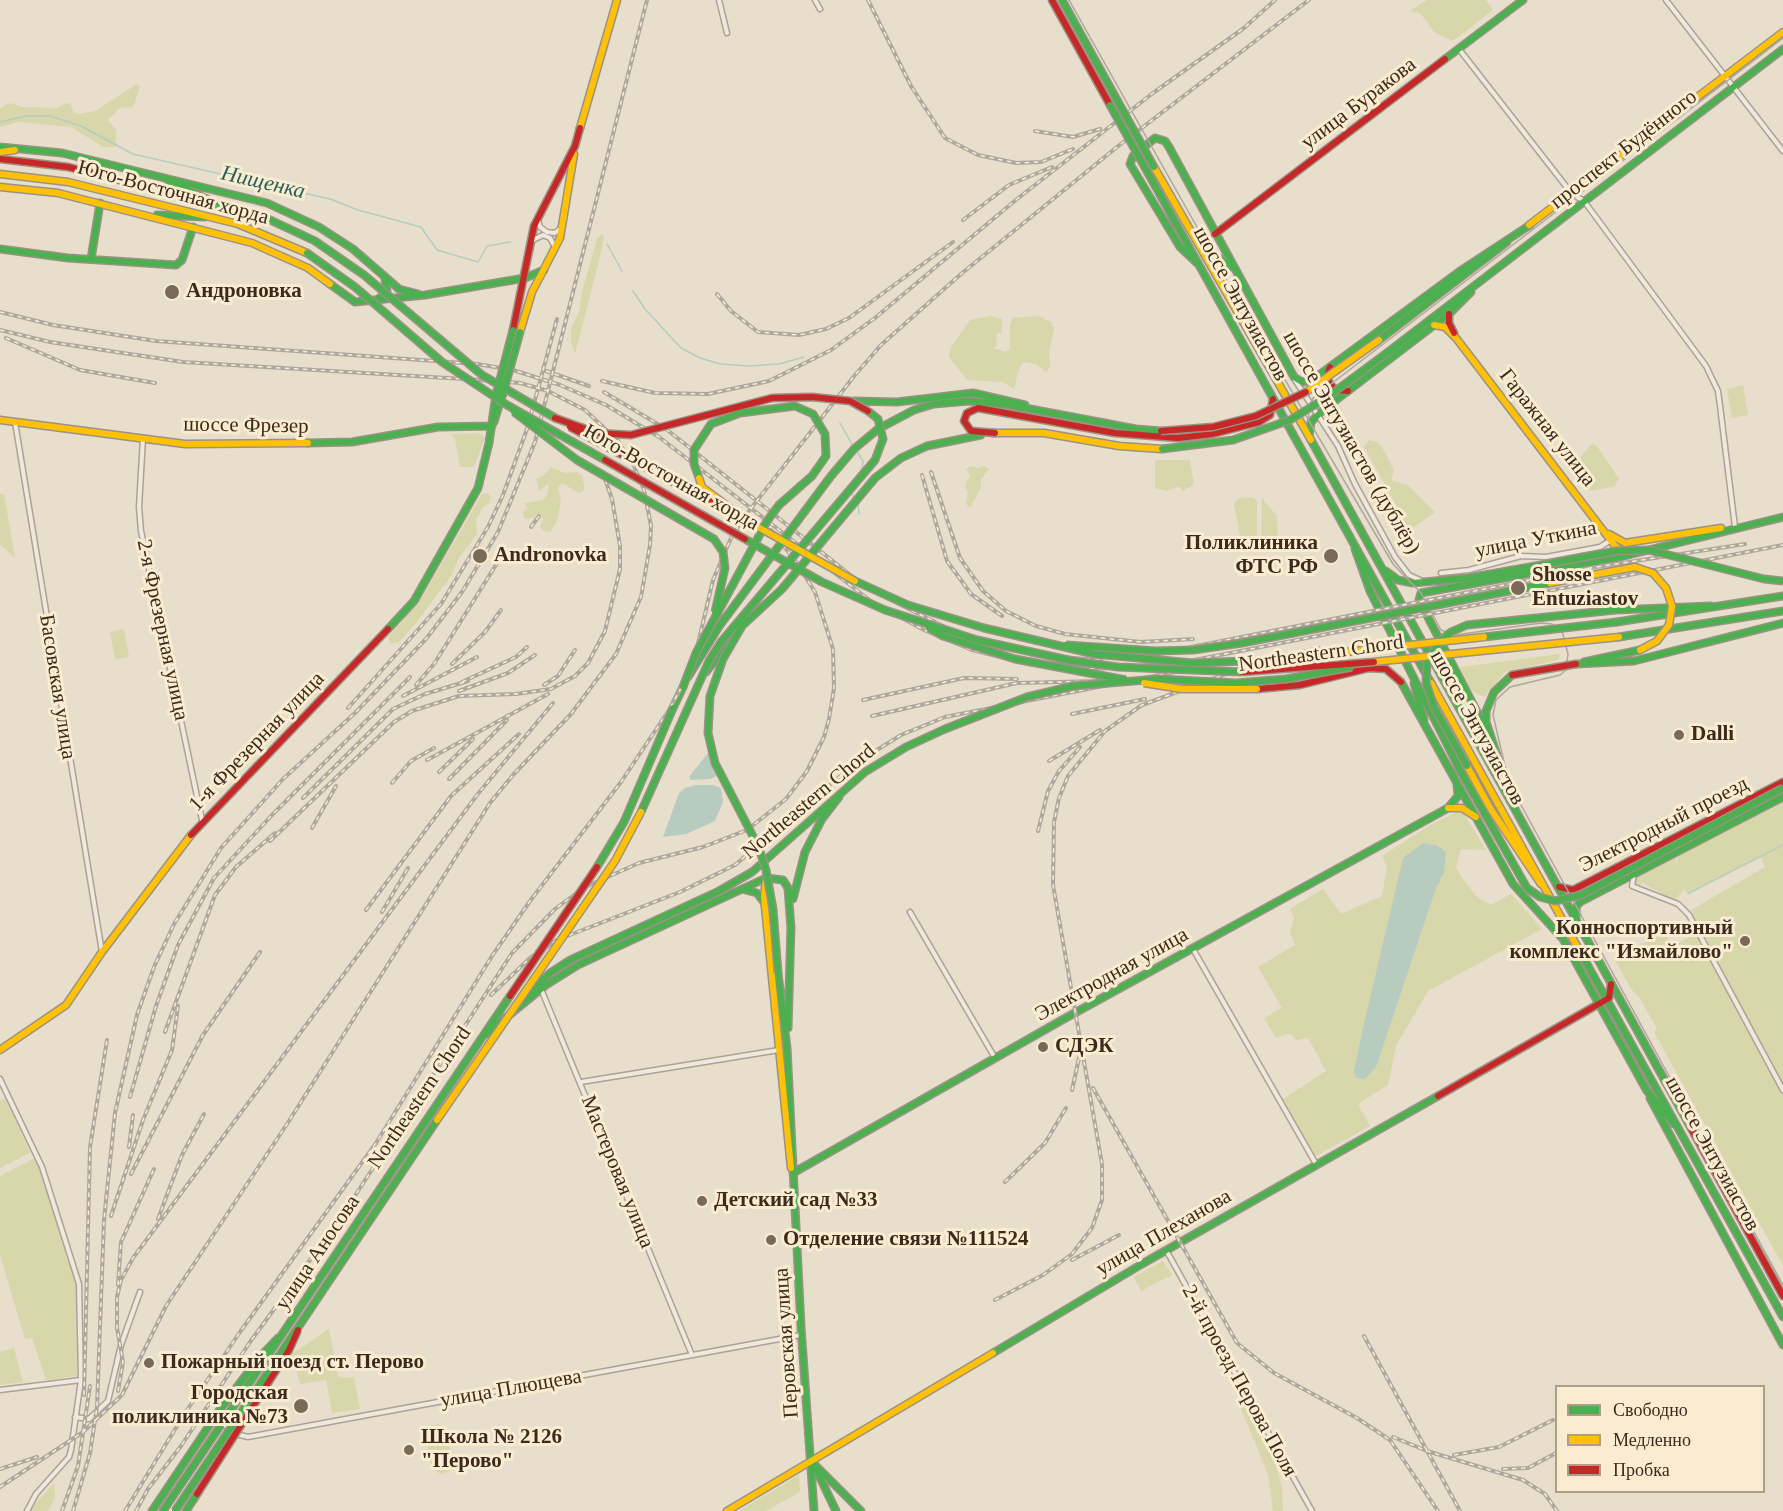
<!DOCTYPE html>
<html>
<head>
<meta charset="utf-8">
<style>
  body { margin:0 }
  #map { position:relative; width:1783px; height:1511px; overflow:hidden; background:#e7decb; font-family:Georgia,serif }
  canvas { display:block }
  .legend { position:absolute; left:1555px; top:1385px; width:210px; height:108px; box-sizing:border-box; background:#f9ecd0; border:2px solid #ad9e88; margin:0; padding:8px 10px; list-style:none; font-size:18px; color:#3c2a1c }
  .legend li { display:flex; align-items:center; gap:12px; height:30px }
  .legend b { width:30px; border:2px solid #ad9e88 }
</style>
</head>
<body>
<div id="map">
<canvas width="1783" height="1511"></canvas>
<ul class="legend">
<li><b style="height:8px;background:#4caf50"></b>Свободно</li>
<li><b style="height:8px;background:#ffc107"></b>Медленно</li>
<li><b style="height:8px;background:#c62828"></b>Пробка</li>
</ul>
</div>
<script>
const ctx = document.querySelector('canvas').getContext('2d');
ctx.lineJoin = 'round';
function paint(path, color) { ctx.fillStyle = color; ctx.fill(path, 'evenodd'); }
const poly = rows => new Path2D(rows.map(r => 'M' + r).join(''));
function stroke(path, color, width, dash) { ctx.strokeStyle = color; ctx.lineWidth = width; ctx.lineCap = dash ? 'butt' : 'round'; ctx.setLineDash(dash || []); ctx.stroke(path); }
function label(font, color, halo, rows, align = 'center') {
  ctx.font = font + ' Georgia,serif'; ctx.lineWidth = 6; ctx.setLineDash([]); ctx.textBaseline = 'middle'; ctx.strokeStyle = halo; ctx.fillStyle = color; for (const [text, x, y, turn = 0] of rows) {
    ctx.save(); ctx.translate(x, y); ctx.rotate((+turn || 0) * Math.PI / 180); ctx.textAlign = isNaN(turn) ? turn : align; if (halo) ctx.strokeText(text, 0, 0); ctx.fillText(text, 0, 0); ctx.restore();
  }
}
paint(poly([
  [1427,0,1486,0,1493,10,1453,41,1434,32,1421,14,1410,11],
  [137,84,140,87,133,107,120,108,108,120,116,130,116,147,103,147,71,127,18,122,0,127,0,108,10,103,22,107,57,108,66,103,70,104,74,112,78,114,95,111],
  [602,234,604,237,599,261,575,354,571,342,571,329,579,312,582,292,597,239],
  [990,316,1002,319,1002,333,997,334,996,346,993,348,1006,352,1010,348,1010,324,1013,318,1039,316,1051,322,1054,328,1049,354,1050,367,1046,372,1036,364,1023,362,1018,372,1014,389,1003,382,967,380,949,357,950,348,970,320],
  [1743,385,1748,415,1732,418,1727,389],
  [479,433,485,438,474,467,460,467,455,439,451,434],
  [1369,440,1378,442,1385,452,1394,471,1391,480,1408,485,1435,512,1414,527,1401,525,1396,505,1364,447],
  [1592,444,1597,446,1619,479,1614,487,1588,491,1574,472,1582,455],
  [1155,460,1190,460,1194,484,1183,491,1179,486,1167,491,1155,488],
  [971,466,978,468,984,466,989,469,981,480,981,487,970,508,966,504,968,492,965,486,970,475,966,469],
  [550,467,565,473,577,472,582,476,585,489,579,493,562,483,558,488,561,501,557,521,550,532,543,531,540,526,543,520,541,514,530,519,524,518,523,512,527,509,525,503,543,500,547,495,549,483,539,491,536,479,547,473],
  [489,493,491,498,488,504,483,507,476,520,477,534,459,558,451,576,416,623,399,642,391,644,388,638,422,597,482,494],
  [0,494,4,494,15,558,0,544],
  [1252,497,1257,501,1257,539,1253,544,1245,544,1241,541,1234,504,1239,498],
  [1262,498,1277,516,1278,545,1261,544],
  [124,629,129,657,115,659,110,632],
  [1560,654,1558,660,1505,672,1484,697,1469,689,1460,667],
  [1783,799,1783,1085,1691,910,1765,867,1760,856,1688,894,1684,889,1674,901,1642,882,1640,886,1634,883,1635,877,1677,853,1676,866,1679,854],
  [1459,811,1464,814,1486,850,1461,849,1456,867,1462,878,1477,897,1491,905,1511,894,1542,929,1428,991,1396,1046,1388,1085,1358,1104,1370,1126,1314,1157,1283,1099,1326,1071,1308,1038,1296,1040,1292,1035,1287,1034,1276,1038,1264,1018,1282,1008,1258,967,1295,945,1290,933,1294,917,1290,909,1323,889,1341,914,1382,896,1387,867,1382,856,1432,824],
  [1659,923,1672,946,1692,936,1689,929,1693,927,1783,1094,1783,1266,1654,1032,1657,1029,1648,1013,1640,998,1631,989,1614,958,1646,942,1642,933],
  [6,1098,30,1153,0,1168,0,1100],
  [35,1158,60,1225,76,1287,77,1376,46,1380,32,1338,25,1339,0,1255,0,1176],
  [1163,1261,1172,1275,1141,1291,1134,1277],
  [329,1329,338,1375,342,1378,354,1377,360,1409,332,1413,326,1380,300,1384,292,1354],
  [14,1348,23,1382,0,1385,0,1352],
  [1236,1397,1255,1420,1275,1462,1282,1487,1283,1511,1273,1511,1268,1474],
  [439,1424,446,1430,453,1465,450,1471,441,1474,432,1469,425,1434,428,1427],
  [799,1475,800,1492,766,1511,739,1511],
  [54,1483,55,1498,48,1511,29,1511]
]), '#d8d7ac');
paint(poly([
  [711,749,716,753,717,776,710,779,691,780,689,777],
  [696,785,713,785,721,788,723,802,715,821,686,834,663,837,679,793,685,788],
  [1423,843,1436,845,1446,852,1444,872,1435,891,1376,1067,1365,1079,1357,1078,1354,1072,1362,1032,1403,858]
]), '#b7ccbe');
stroke(poly([
  [0,122,26,116,50,116,81,126,133,154,330,199,358,210,421,227,437,250,478,262,487,246,510,242],
  [607,244,622,271],
  [633,291,645,309,681,348,700,358,720,364,749,366,779,364,804,357],
  [840,423,853,446],
  [851,484,862,469,863,461,856,450],
  [851,492,855,500],
  [858,503,859,514],
  [1689,893,1783,845]
]), '#b7ccbe', 1.5);
const street = poly([
  [719,0,727,33],
  [815,0,820,9],
  [1666,0,1783,151],
  [1459,49,1572,194,1584,201,1706,366,1718,391,1720,406,1735,527],
  [538,220,540,227,547,232,555,233,561,228],
  [531,241,543,235,550,238,555,247],
  [1295,380,1338,446,1355,484,1395,557,1409,575,1422,581],
  [15,422,102,952],
  [143,438,139,507,141,531,202,820],
  [1441,573,1469,570,1521,556,1546,557,1600,547,1611,540],
  [1634,874,1632,886,1678,904,1689,915,1783,1090],
  [910,912,995,1058],
  [1193,949,1316,1164],
  [541,989,692,1355],
  [0,1079,42,1167,79,1284,81,1380,71,1450,69,1457,36,1494,27,1511],
  [581,1082,779,1050],
  [1166,1250,1312,1511],
  [0,1390,81,1380],
  [75,1417,89,1419,108,1401,121,1345,140,1292],
  [223,1424,240,1435,248,1437,801,1335]
]);
const fast = poly([
  [1062,0,1117,100],
  [1445,59,1523,0],
  [0,147,62,153,267,203,319,227,353,249,399,289,418,294],
  [1148,173,1431,683],
  [168,181,214,202],
  [182,196,266,218,315,241],
  [157,215,205,217],
  [1198,241,1230,267],
  [0,249,68,258,176,265,182,260,193,227],
  [91,259,100,203],
  [1198,264,1180,247,1130,164,1133,156,1155,138,1165,141,1169,147,1294,377,1302,382,1312,380,1460,271,1530,225],
  [330,284,355,302,425,295,525,278,544,270],
  [377,300,387,292,385,279],
  [1379,340,1507,242],
  [1388,352,1783,49],
  [854,401,897,402,973,393,1025,405],
  [494,422,501,399],
  [878,429,914,410,934,404,969,401,1009,405,1136,429,1161,431],
  [1309,436,1311,422,1323,410,1450,313,1471,292],
  [1311,440,1691,1128],
  [308,443,352,442,438,427,492,426],
  [927,446,981,435],
  [1355,549,1370,591,1461,772],
  [1386,571,1398,580,1413,583,1468,578,1547,564],
  [1616,610,1711,606],
  [1617,622,1783,596],
  [388,629,414,601,478,488,489,443,496,395],
  [1619,637,1783,611],
  [1584,662,1640,650],
  [1576,664,1634,661,1783,623],
  [706,672,737,632],
  [688,677,720,625],
  [1401,682,1513,884,1563,939,1647,1091,1674,1124],
  [1414,683,1424,720],
  [673,708,683,687],
  [1487,731,1419,600,1421,593,1620,557,1783,517],
  [1509,792,1486,722,1486,711,1494,692,1512,675],
  [742,889,757,893,764,902],
  [793,899,805,852,822,819,839,797],
  [1576,919,1576,907,1580,902,1783,797],
  [1578,948,1783,1317],
  [778,973,787,1048,801,1327,814,1511],
  [524,997,550,973,570,960,719,891,752,872,865,772,906,747,945,729],
  [788,1028,791,926],
  [486,1034,546,985,578,965,766,878,783,880,788,888,791,929],
  [1650,1098,1783,1345],
  [793,1173,1062,1020,1448,808,1458,796,1457,784],
  [993,1353,1142,1264,1438,1096],
  [811,1461,861,1511],
  [814,1465,836,1511],
  [152,1511,221,1408,259,1358,278,1338],
  [163,1511,510,996],
  [186,1511,197,1494]
]);
const slow = poly([
  [580,128,617,0],
  [0,152,15,150],
  [1154,167,1311,440],
  [0,174,68,182,238,224,307,253],
  [0,187,58,193,252,243,308,268,330,284],
  [1529,225,1783,32],
  [1434,325,1445,327,1456,338,1615,546,1622,551],
  [520,332,532,292,560,238,574,154],
  [0,420,185,444,308,443],
  [993,433,1044,433,1119,446,1162,449],
  [1609,534,1625,543,1721,528],
  [1431,683,1578,948],
  [1467,766,1490,808,1541,884],
  [1448,808,1462,808,1476,817],
  [766,878,764,897,791,1168],
  [0,1050,66,1005,102,952,191,835],
  [727,1511,993,1353]
]);
const jam = poly([
  [1052,0,1110,105],
  [0,159,68,167,182,196],
  [1215,234,1445,59],
  [1449,314,1449,323,1454,333],
  [513,330,534,226,575,146,580,128],
  [1330,367,1327,376,1330,385,1337,390,1348,391],
  [995,433,971,431,964,421,967,413,978,408,1115,433,1178,438,1212,434,1259,422,1270,415,1273,399],
  [1257,689,1300,685,1369,668,1386,669,1401,682],
  [191,835,388,629],
  [1559,887,1573,890,1783,782],
  [1438,1096,1609,998,1611,984],
  [1691,1128,1783,1296]
]);
stroke(street, '#aca395', 7);
stroke(fast, '#9b9285', 9);
stroke(slow, '#9b9285', 9);
stroke(jam, '#9b9285', 9);
stroke(street, '#eee8de', 4);
stroke(fast, '#4caf50', 6);
stroke(slow, '#ffc107', 6);
stroke(jam, '#c62828', 6);
stroke(poly([
  [1069,0,1237,298,1393,564,1421,593,1441,630,1455,635,1541,623,1552,624,1562,631,1568,654,1566,670,1560,675,1510,687,1496,700,1493,715,1509,783,1783,1285],
  [1309,418,1308,407,1314,397,1783,38]
]), '#ada89e', 1.5);
const rail = poly([
  [868,0,911,86,945,138,978,155,1016,163,1041,162,1073,149],
  [1035,131,1073,137,1100,129],
  [963,220,1009,185,1052,167],
  [717,294,731,311,758,332,799,335,826,329,849,318,953,242],
  [0,312,53,325,156,341,477,364,513,370,560,385,606,405,659,437,872,602,924,630,972,650,1033,665,1094,669,1179,663,1783,545],
  [0,330,50,342,183,362,480,380,520,383,548,391,585,410,618,441,634,466,644,490,651,526,650,545,641,597,616,654,571,714,513,775,490,803,289,1121,166,1306,122,1395,83,1432,0,1487],
  [6,338,80,370,155,383],
  [546,371,589,386],
  [602,381,655,393,708,394,769,381,831,350,875,318,1017,199,1153,93,1244,28,1275,0],
  [604,392,666,429,853,577,881,595,945,627,980,640,1041,652],
  [931,472,960,558,983,591,1006,611,1036,626,1065,634,1141,642,1193,639],
  [922,475,947,561,971,594,1002,616],
  [531,527,539,516],
  [1032,655,1101,660],
  [1092,656,1176,650,1590,568,1745,544],
  [452,664,485,632,501,610],
  [462,682,516,657,527,647],
  [416,685,434,664,499,560],
  [544,685,558,676,575,650],
  [459,691,508,673,535,655],
  [403,696,477,657],
  [863,700,964,678,1017,679],
  [348,708,441,604,488,527,503,495,527,429,557,319],
  [1072,714,1145,699],
  [872,716,1017,683,1099,681],
  [427,760,548,694],
  [1049,761,1100,730],
  [439,772,473,739],
  [449,779,507,720],
  [392,783,411,761,434,748],
  [303,798,393,709,425,694,468,681],
  [312,828,336,786],
  [1038,831,1048,791,1059,771,1080,747],
  [270,841,394,722,412,711,459,696,516,694,551,689,575,676,588,663,605,631,620,569,620,546,612,499,605,479],
  [366,910,451,796,519,734],
  [382,912,408,868],
  [491,995,530,958,557,940,680,892,735,865,856,763,901,735,945,717,1190,669],
  [165,1032,215,895,236,867,275,833],
  [1093,1088,1237,1343,1274,1373,1357,1418,1390,1440,1438,1511],
  [1072,1090,1079,1058],
  [130,1097,156,1006,178,945,214,878,272,815,410,677],
  [129,1147,133,1115],
  [131,1174,203,1035,260,952],
  [1005,1182,1045,1143,1066,1108],
  [111,1216,143,1120,172,1050,178,1006],
  [158,1219,182,1155,204,1114],
  [1072,1260,1119,1235],
  [118,1285,121,1242,154,1169],
  [995,1300,1043,1275,1072,1254,1092,1228,1102,1200,1102,1164,1053,885,1054,822,1059,798,1068,776,1105,731,1142,705,1256,663,1319,648],
  [1364,1336,1460,1511],
  [118,1391,123,1362,117,1328,117,1297,121,1280,133,1258,477,795,553,703],
  [84,1395,90,1147,107,1040],
  [1393,1437,1427,1451,1523,1480,1545,1494,1557,1511],
  [1454,1455,1499,1447,1553,1420],
  [0,1469,37,1457],
  [1503,1469,1528,1468,1556,1453],
  [62,1511,78,1466,90,1386],
  [73,1511,90,1453,97,1407,104,1220,115,1113,137,1015,154,967,174,924,221,848,283,779,355,713,426,639,462,592,498,532,535,442,647,0],
  [125,1511,185,1413,240,1332,376,1143,492,956,530,901,621,782,669,710,686,679,696,652,713,580,731,538,745,516,855,375,881,345,961,274,1117,147,1309,0],
  [136,1511,148,1489,181,1446,250,1342,340,1219,512,953,555,909,585,887,639,863,703,847,747,830,786,799,807,771,824,737,829,719,834,688,833,649,815,592,794,559,771,530]
]);
stroke(rail, '#ada89e', 4);
stroke(rail, '#f9ecd0', 1.5, [4.5]);
const fastBridge = poly([
  [1117,100,1154,167],
  [1110,105,1148,173],
  [315,241,364,275,482,375,557,419],
  [307,253,355,287,442,362,507,405,605,460],
  [496,395,513,330],
  [502,397,520,332],
  [514,412,577,460,714,539,723,552,725,568,715,612],
  [1162,449,1233,440,1290,420,1326,398,1388,352],
  [745,539,822,582,885,610,977,640,1073,661,1118,667,1242,672],
  [1547,564,1616,551,1649,550,1764,579,1783,581],
  [855,581,908,605,984,628,1094,654,1193,663,1272,660],
  [720,625,831,476,854,449,878,429],
  [929,628,943,636,1015,659,1126,680],
  [1484,637,1617,622],
  [1066,645,1156,651,1193,650,1242,643,1550,583],
  [683,687,696,653,767,521,779,505,812,476,826,456,825,434,813,414,795,406,740,413,711,424,694,450,694,464,699,478],
  [945,729,1027,697,1073,686,1158,679,1236,683,1286,679,1352,667],
  [1467,766,1434,707,1426,683,1427,663,1439,642,1451,632,1467,625,1616,610],
  [1461,772,1527,888,1540,897,1555,901,1581,895,1783,788],
  [641,812,709,661,721,642,875,460,883,439,878,419,868,411],
  [597,867,624,822,673,708],
  [778,973,773,909,766,870,759,848,715,763,708,733,710,696,723,659,742,626,782,589,875,478,901,458,927,446],
  [175,1511,437,1120]
]);
const slowBridge = poly([
  [1306,392,1379,340],
  [699,478,702,487,749,522,855,581],
  [1550,583,1635,567,1653,573,1666,588,1672,606,1669,625,1657,641,1640,650],
  [1272,660,1484,637],
  [1373,662,1619,637],
  [1144,683,1182,689,1257,689],
  [437,1120,615,861,641,812]
]);
const jamBridge = poly([
  [555,418,597,433,631,435,772,398,812,397,850,401,868,411],
  [570,427,731,513],
  [1161,431,1213,427,1256,416,1306,392],
  [605,460,745,539],
  [1242,672,1374,662],
  [1512,675,1576,664],
  [510,996,597,867],
  [197,1494,289,1350,298,1330]
]);
stroke(fastBridge, '#9b9285', 9, []);
stroke(slowBridge, '#9b9285', 9, []);
stroke(jamBridge, '#9b9285', 9, []);
stroke(fastBridge, '#4caf50', 6);
stroke(slowBridge, '#ffc107', 6);
stroke(jamBridge, '#c62828', 6);
for (const [x, y, r, color] of [
  [172,292,8,"#786959"],
  [480,556,8,"#786959"],
  [1331,556,8,"#786959"],
  [1518,588,8,"#786959"],
  [1679,735,6,"#786959"],
  [1745,941,6,"#786959"],
  [1043,1047,6,"#786959"],
  [702,1201,6,"#786959"],
  [771,1240,6,"#786959"],
  [149,1363,6,"#786959"],
  [301,1406,8,"#786959"],
  [409,1450,6,"#786959"]
]) { const dot = new Path2D(); dot.arc(x, y, r, 0, 2 * Math.PI); ctx.fillStyle = color; ctx.fill(dot); stroke(dot, '#f9ecd0', 2); }
label('21px', '#3c2a1c', '#f9ecd0', [
  ["улица Буракова",1359,104,-37],
  ["проспект Будённого",1624,150,-38],
  ["Юго-Восточная хорда",173,193,15],
  ["шоссе Энтузиастов",1240,304,61],
  ["шоссе Фрезер",246,426,1],
  ["Гаражная улица",1547,428,52],
  ["шоссе Энтузиастов (дублёр)",1351,443,60],
  ["Юго-Восточная хорда",671,478,29],
  ["улица Уткина",1536,540,-11],
  ["2-я Фрезерная улица",162,630,78],
  ["Northeastern Chord",1321,654,-8],
  ["Басовская улица",57,687,81],
  ["шоссе Энтузиастов",1477,728,61],
  ["1-я Фрезерная улица",257,742,-46],
  ["Northeastern Chord",809,802,-40],
  ["Электродный проезд",1664,825,-27],
  ["Электродная улица",1112,975,-29],
  ["Northeastern Chord",420,1098,-56],
  ["шоссе Энтузиастов",1712,1154,61],
  ["Мастеровая улица",617,1172,68],
  ["улица Плеханова",1164,1233,-30],
  ["улица Аносова",318,1253,-56],
  ["Перовская улица",787,1343,-94],
  ["2-й проезд Перова Поля",1239,1381,61],
  ["улица Плющева",511,1389,-10]
]);
label('bold 21px', '#3c2a1c', '#f9ecd0', [
  ["Андроновка",186,292],
  ["Поликлиника",1318,544,"right"],
  ["ФТС РФ",1318,568,"right"],
  ["Andronovka",494,556],
  ["Shosse",1532,576],
  ["Entuziastov",1532,600],
  ["Dalli",1691,735],
  ["Конноспортивный",1733,929,"right"],
  ["комплекс \"Измайлово\"",1733,953,"right"],
  ["СДЭК",1055,1047],
  ["Детский сад №33",714,1201],
  ["Отделение связи №111524",783,1240],
  ["Пожарный поезд ст. Перово",161,1363],
  ["Городская",288,1394,"right"],
  ["поликлиника №73",288,1418,"right"],
  ["Школа № 2126",421,1438],
  ["\"Перово\"",421,1462]
], 'left');
label('italic 22px', '#295d58', '#f9ecd0', [
  ["Нищенка",263,183,13]
]);
</script>
</body>
</html>
